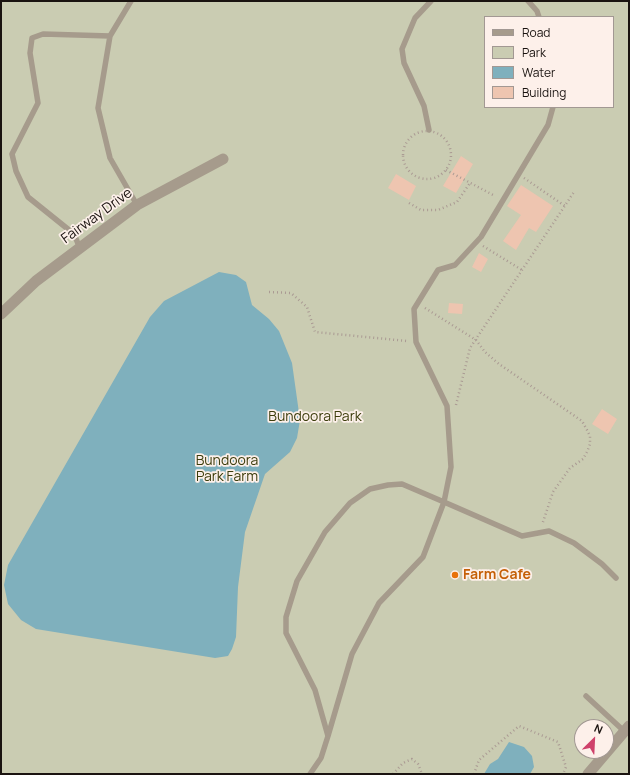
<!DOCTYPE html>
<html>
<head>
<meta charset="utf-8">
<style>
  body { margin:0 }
  #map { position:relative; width:630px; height:775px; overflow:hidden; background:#f5e1d7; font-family:Manrope,sans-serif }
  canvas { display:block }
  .frame { position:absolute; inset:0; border:2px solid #1a1310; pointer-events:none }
  .legend { position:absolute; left:484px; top:16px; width:130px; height:92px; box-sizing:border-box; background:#fdf0ea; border:1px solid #a29893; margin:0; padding:5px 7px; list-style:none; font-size:12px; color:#1a1310 }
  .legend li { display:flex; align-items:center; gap:8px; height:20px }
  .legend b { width:20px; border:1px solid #a29893 }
  .north { position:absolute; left:574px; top:719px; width:40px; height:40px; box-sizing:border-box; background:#fdf0ea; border:1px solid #a29893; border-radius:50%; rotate:24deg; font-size:11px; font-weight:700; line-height:16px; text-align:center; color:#1a1310 }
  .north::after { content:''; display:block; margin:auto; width:14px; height:18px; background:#cf416b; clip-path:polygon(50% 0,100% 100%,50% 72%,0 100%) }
</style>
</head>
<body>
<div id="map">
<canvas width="630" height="775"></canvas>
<div class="frame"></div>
<ul class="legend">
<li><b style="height:5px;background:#a69b8c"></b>Road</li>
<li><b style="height:11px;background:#caccb2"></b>Park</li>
<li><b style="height:11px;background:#7fb0bd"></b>Water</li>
<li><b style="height:11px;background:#eec5b0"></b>Building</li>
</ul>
<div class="north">N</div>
</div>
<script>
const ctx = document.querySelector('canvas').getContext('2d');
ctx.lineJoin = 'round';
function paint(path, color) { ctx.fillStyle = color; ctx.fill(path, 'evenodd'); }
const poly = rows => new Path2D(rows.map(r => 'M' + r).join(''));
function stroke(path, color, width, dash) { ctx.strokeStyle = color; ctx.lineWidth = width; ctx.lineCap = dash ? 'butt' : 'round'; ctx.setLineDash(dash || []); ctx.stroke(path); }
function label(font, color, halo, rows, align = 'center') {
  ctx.font = font + ' Manrope,sans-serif'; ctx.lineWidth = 3.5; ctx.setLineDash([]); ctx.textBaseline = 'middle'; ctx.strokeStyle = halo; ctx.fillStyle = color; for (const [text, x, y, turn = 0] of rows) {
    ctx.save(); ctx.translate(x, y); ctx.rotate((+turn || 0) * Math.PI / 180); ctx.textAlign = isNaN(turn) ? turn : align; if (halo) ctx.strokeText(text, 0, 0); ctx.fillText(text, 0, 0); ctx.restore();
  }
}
paint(poly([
  [1,1,629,1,629,774,1,774],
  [485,17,613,17,613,107,485,107],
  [582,727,606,727,606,751,582,751]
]), '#caccb2');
paint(poly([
  [219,272,236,275,246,282,252,305,269,319,279,331,292,363,300,420,297,438,290,452,265,474,245,532,238,587,236,637,232,649,228,656,215,658,36,629,21,620,8,604,4,585,8,565,150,317,164,301],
  [509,742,524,747,532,756,534,767,530,774,484,774,490,764,498,759]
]), '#7fb0bd');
paint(poly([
  [461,156,473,164,456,193,443,186],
  [396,174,416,186,409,200,388,188],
  [521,185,553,206,536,232,529,228,516,250,503,241,521,215,507,206],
  [479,253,488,259,481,272,472,267],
  [449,303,463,304,462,314,448,313],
  [602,409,617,419,608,434,592,424]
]), '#eec5b0');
stroke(poly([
  '403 155a24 24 0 1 1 48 0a24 24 0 1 1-48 0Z',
  [446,170,495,196],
  [524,178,565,206],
  [409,203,421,210,438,210,457,202,470,183],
  [483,246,522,270],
  [269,292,291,293,307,307,315,332,407,341],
  [425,308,476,340,485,352,499,364,582,421,587,430,590,436,590,444,587,452,583,459,570,468,553,492,542,525],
  [456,405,470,348,574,192],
  [393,774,403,763,412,759,418,764,422,774],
  [474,774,479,760,519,726,558,742,566,767,563,774]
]), '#aa9a93', 2.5, [1, 3]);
stroke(poly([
  [131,1,110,36,98,108,110,158,137,205],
  [528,1,537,11,539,17],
  [553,107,548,125,481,237,455,265,438,270,414,309,416,342,447,406,451,467,444,502,522,536,549,531,574,543,602,564,616,578],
  [429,130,424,106,404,63,402,49,415,18,431,1],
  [79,246,74,234,28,197,16,171,12,154,38,103,30,53,32,38,43,34,110,36],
  [586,696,624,731],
  [310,774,321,758,328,736,352,654,379,603,423,557,444,502,402,484,388,485,370,489,350,503,325,532,297,581,286,617,286,633,315,690,328,736]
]), '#a69b8c', 5.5);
stroke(poly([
  [1,314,36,281,137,205,223,159],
  [588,774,629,726]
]), '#a69b8c', 11);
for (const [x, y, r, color] of [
  [455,575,4,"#e8710a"]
]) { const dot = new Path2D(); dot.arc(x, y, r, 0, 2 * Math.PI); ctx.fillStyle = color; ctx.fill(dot); stroke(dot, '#fdf0ea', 1.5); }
label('14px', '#1a1310', '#fdf0ea', [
  ["Fairway Drive",97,216,-36]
]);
label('14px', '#3c3d0c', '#fdf0ea', [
  ["Bundoora Park",315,417],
  ["Bundoora",227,461],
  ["Park Farm",227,477]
]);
label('bold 14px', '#c56008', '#fdf0ea', [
  ["Farm Cafe",463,575]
], 'left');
</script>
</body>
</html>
